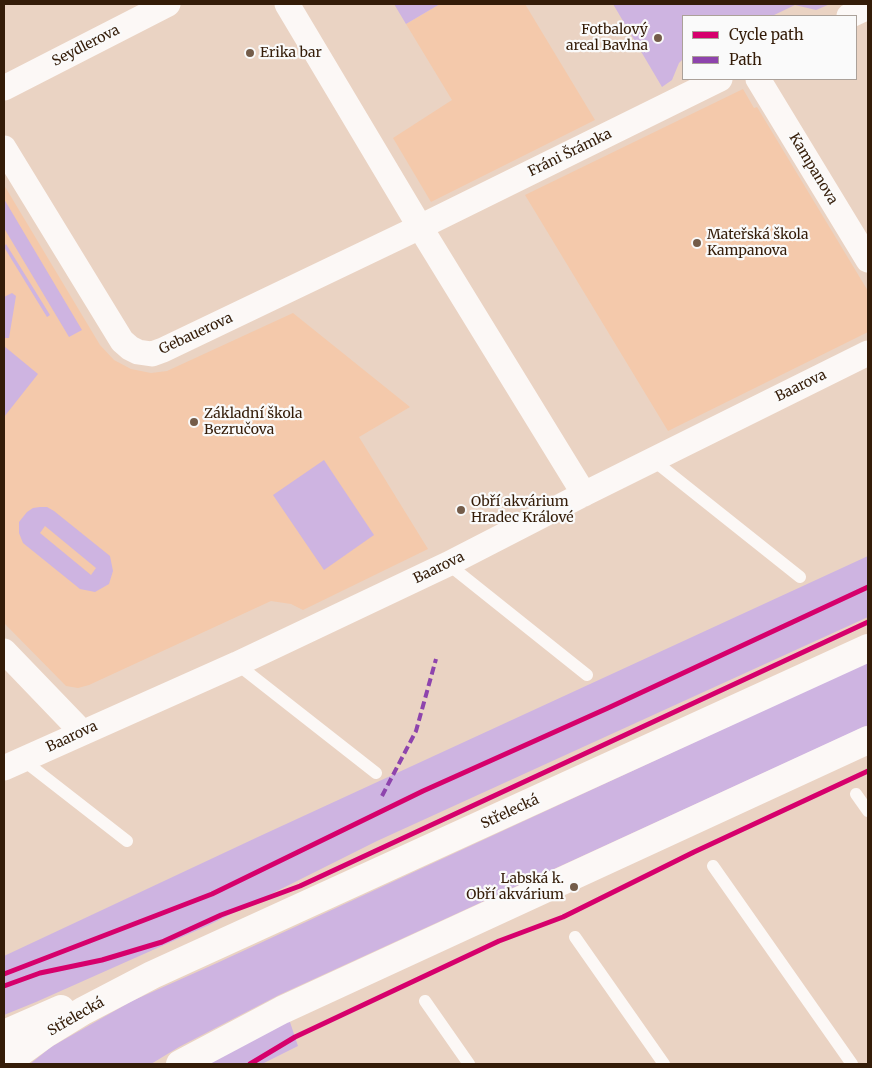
<!DOCTYPE html>
<html>
<head>
<meta charset="utf-8">
<style>
  body { margin:0 }
  #map { position:relative; width:872px; height:1068px; overflow:hidden; background:#ead3c3; font-family:Merriweather,serif }
  canvas { display:block }
  .frame { position:absolute; inset:0; border:5px solid #341c08; pointer-events:none }
  .legend { position:absolute; left:682px; top:15px; width:175px; height:65px; box-sizing:border-box; background:#fafafa; border:1px solid #aba199; margin:0; padding:6px 9px; list-style:none; font-size:15px; color:#341c08 }
  .legend li { display:flex; align-items:center; gap:10px; height:25px }
  .legend b { width:25px; border:1px solid #aba199 }
</style>
</head>
<body>
<div id="map">
<canvas width="872" height="1068"></canvas>
<div class="frame"></div>
<ul class="legend">
<li><b style="height:6px;background:#d6006c"></b>Cycle path</li>
<li><b style="height:6px;background:#8e44ad"></b>Path</li>
</ul>
</div>
<script>
const ctx = document.querySelector('canvas').getContext('2d');
ctx.lineJoin = 'round';
function paint(path, color) { ctx.fillStyle = color; ctx.fill(path, 'evenodd'); }
const poly = rows => new Path2D(rows.map(r => 'M' + r).join(''));
function stroke(path, color, width, dash) { ctx.strokeStyle = color; ctx.lineWidth = width; ctx.lineCap = dash ? 'butt' : 'round'; ctx.setLineDash(dash || []); ctx.stroke(path); }
function label(font, color, halo, rows, align = 'center') {
  ctx.font = font + ' Merriweather,serif'; ctx.lineWidth = 4.5; ctx.setLineDash([]); ctx.textBaseline = 'middle'; ctx.strokeStyle = halo; ctx.fillStyle = color; for (const [text, x, y, turn = 0] of rows) {
    ctx.save(); ctx.translate(x, y); ctx.rotate((+turn || 0) * Math.PI / 180); ctx.textAlign = isNaN(turn) ? turn : align; if (halo) ctx.strokeText(text, 0, 0); ctx.fillText(text, 0, 0); ctx.restore();
  }
}
paint(poly([
  [440,4,525,4,595,120,431,202,393,138,452,100,406,24],
  [743,89,754,108,757,107,868,291,868,332,668,431,525,195],
  [4,185,100,345,114,360,131,369,151,373,167,371,293,313,410,407,359,437,428,549,303,610,291,604,271,601,89,685,78,688,66,686,4,623]
]), '#f4c9ab');
paint(poly([
  [394,4,440,4,406,24],
  [613,4,830,4,816,10,795,5,772,16,683,16,683,59,679,63,672,80,662,87],
  [4,199,82,330,69,337,4,228],
  [6,244,50,315,47,317,4,247],
  [12,293,16,296,9,338,4,338,4,297],
  [4,346,38,374,4,417],
  [324,460,374,535,324,570,273,495],
  [40,507,47,507,54,511,110,556,113,571,109,584,95,592,80,589,23,543,19,533,19,522,27,512,33,508],
  [45,526,96,568,91,575,40,533],
  [868,556,868,617,377,841,209,925,36,1002,4,1015,4,956,260,836],
  [868,662,868,725,279,995,179,1047,151,1064,30,1064,51,1047,132,1001,217,963],
  [289,1019,298,1046,262,1064,208,1064]
]), '#ceb4e1');
stroke(poly([
  [653,460,800,577],
  [448,564,587,675],
  [237,664,376,773],
  [23,760,127,841],
  [856,794,868,811],
  [713,866,852,1064],
  [575,937,664,1064],
  [425,1001,469,1064]
]), '#fcf8f6', 12);
stroke(poly([
  [287,4,420,227,584,494],
  [849,16,868,7],
  [758,79,868,260],
  [4,88,168,4],
  [4,148,122,341,130,348,138,352,152,354,163,350,420,227,720,79],
  [4,651,82,732],
  [4,768,237,664,448,564,584,494,868,353]
]), '#fcf8f6', 25);
stroke(poly([
  [4,1034,61,1009],
  [4,1064,47,1033,83,1011,152,975,868,648],
  [180,1064,282,1010,868,740]
]), '#fcf8f6', 28);
stroke(poly([
  [382,796,416,731,436,659]
]), '#8e44ad', 4, [8, 4]);
stroke(poly([
  [4,974,212,894,423,791,608,708,868,587],
  [4,986,40,973,102,960,162,942,221,915,300,886,868,622],
  [250,1064,295,1037,499,941,563,917,694,852,868,771]
]), '#d6006c', 5);
for (const [x, y, r, color] of [
  [658,38,5,"#745c49"],
  [250,53,5,"#745c49"],
  [697,243,5,"#745c49"],
  [194,422,5,"#745c49"],
  [461,510,5,"#745c49"],
  [574,887,5,"#745c49"]
]) { const dot = new Path2D(); dot.arc(x, y, r, 0, 2 * Math.PI); ctx.fillStyle = color; ctx.fill(dot); stroke(dot, '#fafafa', 2); }
label('14px', '#341c08', '#fafafa', [
  ["Fotbalový",648,30,"right"],
  ["areal Bavlna",648,46,"right"],
  ["Erika bar",260,53],
  ["Mateřská škola",707,235],
  ["Kampanova",707,251],
  ["Základní škola",204,414],
  ["Bezručova",204,430],
  ["Obří akvárium",471,502],
  ["Hradec Králové",471,518],
  ["Labská k.",564,879,"right"],
  ["Obří akvárium",564,895,"right"]
], 'left');
label('14px', '#341c08', '#fafafa', [
  ["Seydlerova",86,46,-27],
  ["Fráni Šrámka",570,153,-26],
  ["Kampanova",813,169,59],
  ["Gebauerova",196,334,-25],
  ["Baarova",801,386,-26],
  ["Baarova",439,568,-26],
  ["Baarova",72,737,-25],
  ["Střelecká",510,812,-25],
  ["Střelecká",76,1017,-30]
]);
</script>
</body>
</html>
